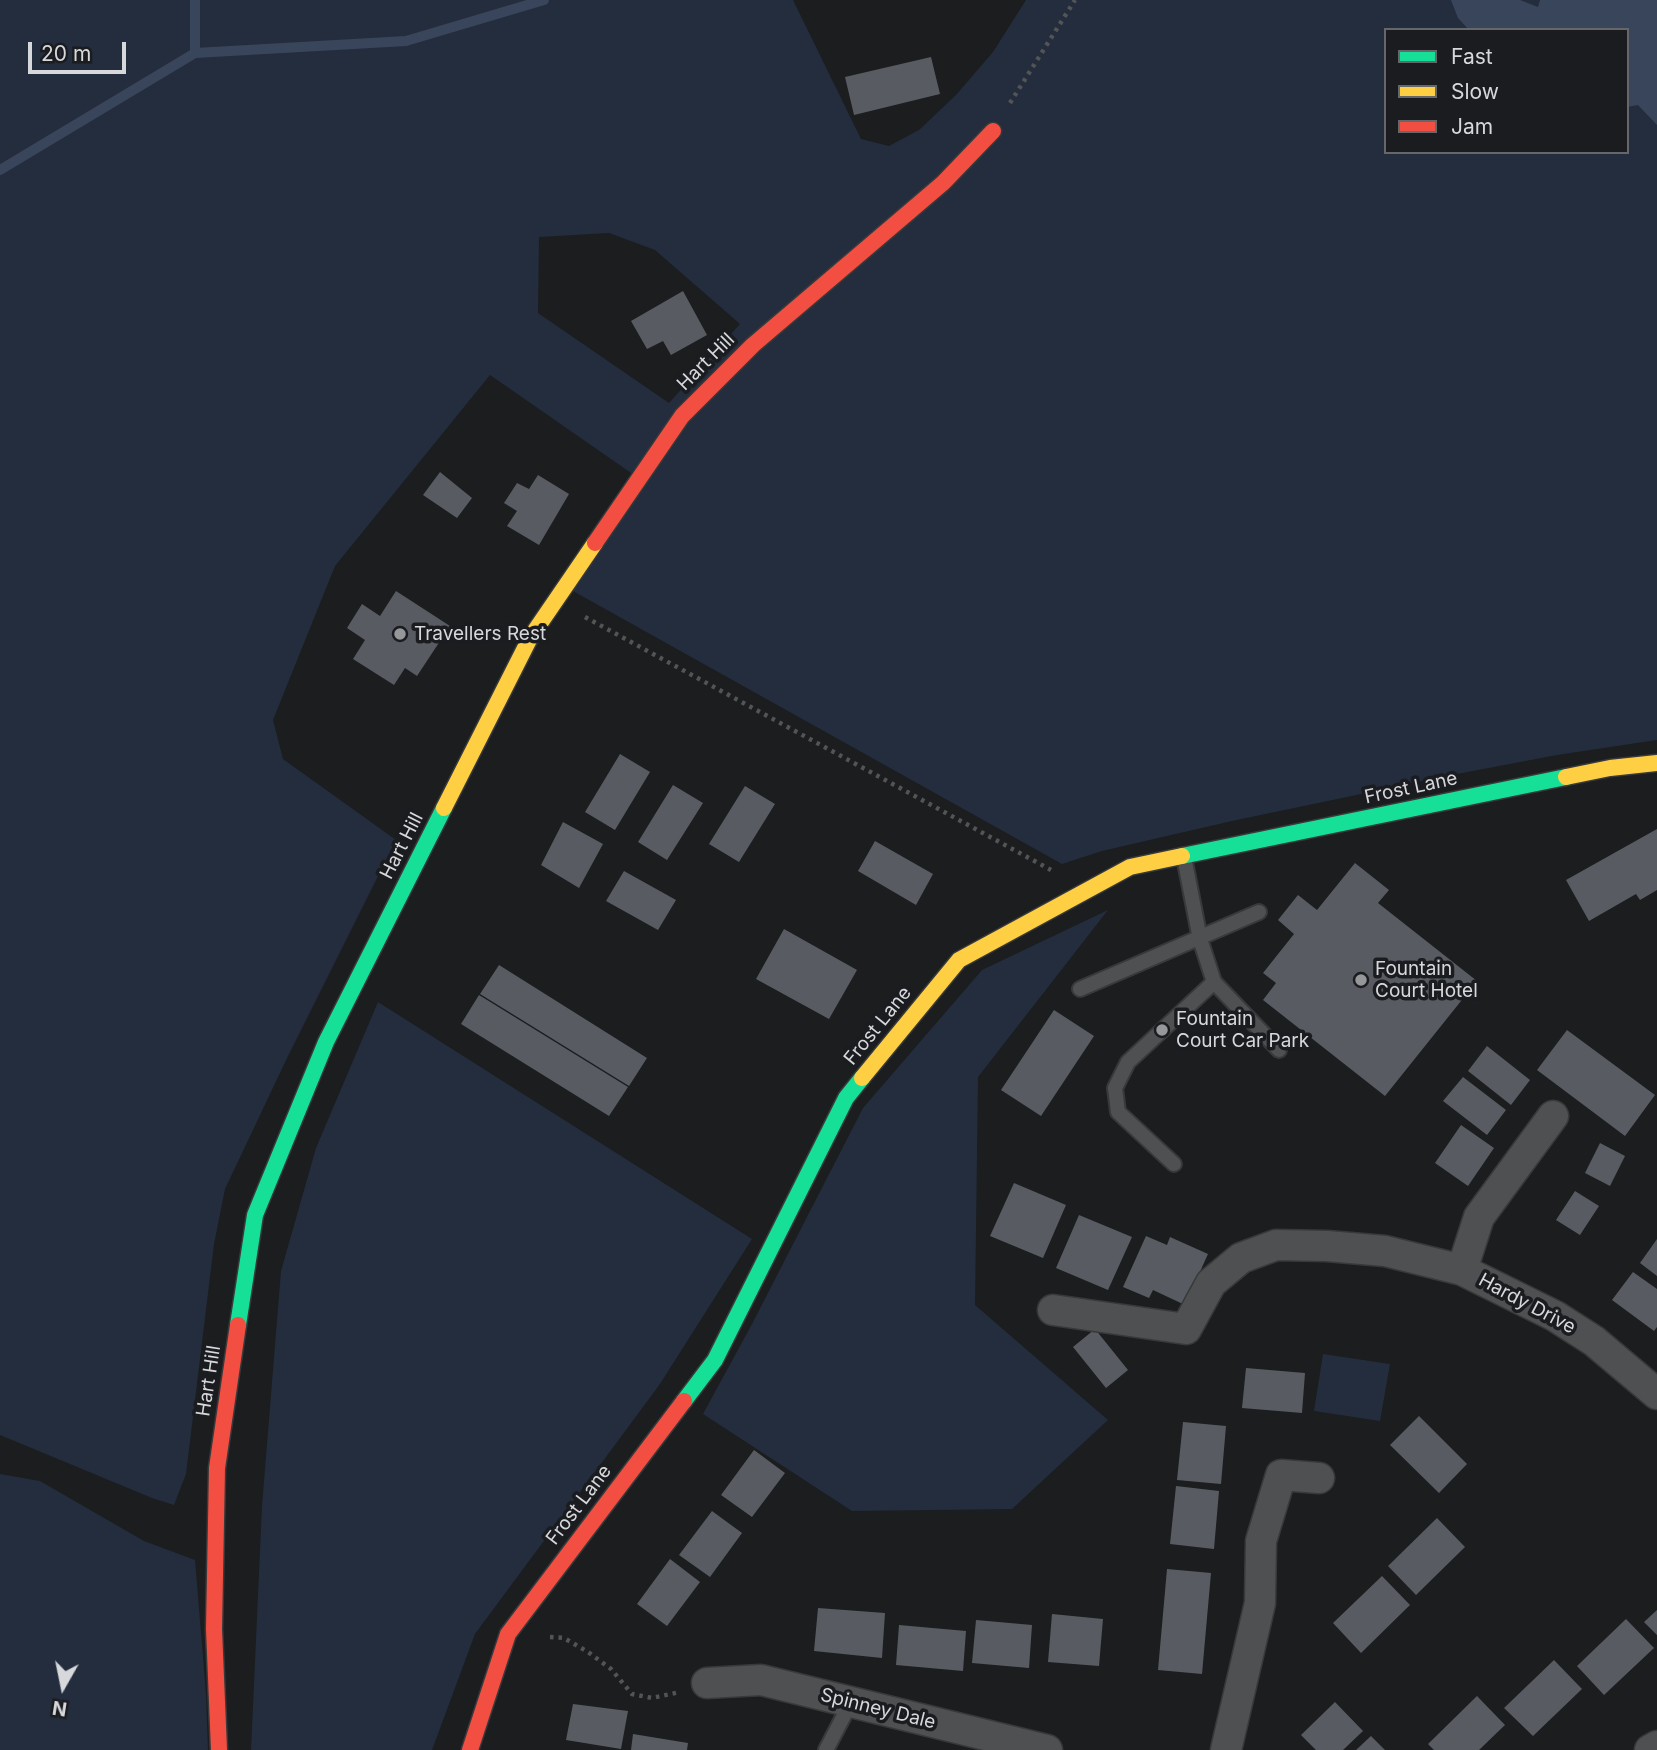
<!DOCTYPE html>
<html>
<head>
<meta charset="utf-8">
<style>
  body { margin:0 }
  #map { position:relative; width:1657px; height:1750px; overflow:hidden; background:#1b1d1f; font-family:Inter,sans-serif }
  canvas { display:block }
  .legend { position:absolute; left:1384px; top:28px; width:245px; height:126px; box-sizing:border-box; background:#1a1c20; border:2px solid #66676b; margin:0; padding:9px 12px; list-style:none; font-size:21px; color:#d7d8db }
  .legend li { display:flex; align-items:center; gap:14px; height:35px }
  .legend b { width:35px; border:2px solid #66676b }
  .north { position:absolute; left:28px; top:1652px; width:70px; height:70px; -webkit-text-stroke:5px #1a1c20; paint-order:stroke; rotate:189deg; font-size:19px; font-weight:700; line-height:28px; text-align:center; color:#d7d8db }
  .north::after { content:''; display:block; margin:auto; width:24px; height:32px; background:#d7d8db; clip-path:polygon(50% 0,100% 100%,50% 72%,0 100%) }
  .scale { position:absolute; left:28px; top:42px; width:98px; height:32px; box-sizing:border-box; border:4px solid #d7d8db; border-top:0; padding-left:9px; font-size:21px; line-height:24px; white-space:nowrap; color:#d7d8db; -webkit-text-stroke:5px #1a1c20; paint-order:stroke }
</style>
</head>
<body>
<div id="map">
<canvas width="1657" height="1750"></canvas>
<ul class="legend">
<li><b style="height:9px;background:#16e098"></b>Fast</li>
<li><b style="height:9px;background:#ffcf43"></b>Slow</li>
<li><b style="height:9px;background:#f24e42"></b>Jam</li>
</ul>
<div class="north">N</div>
<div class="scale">20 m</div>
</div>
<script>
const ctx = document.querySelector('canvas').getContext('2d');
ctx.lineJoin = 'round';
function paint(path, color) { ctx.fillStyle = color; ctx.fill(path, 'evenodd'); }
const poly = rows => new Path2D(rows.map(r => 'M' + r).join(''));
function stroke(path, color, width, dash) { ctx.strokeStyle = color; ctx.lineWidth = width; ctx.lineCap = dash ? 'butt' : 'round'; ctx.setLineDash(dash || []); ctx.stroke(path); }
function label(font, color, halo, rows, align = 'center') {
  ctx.font = font + ' Inter,sans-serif'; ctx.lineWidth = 7; ctx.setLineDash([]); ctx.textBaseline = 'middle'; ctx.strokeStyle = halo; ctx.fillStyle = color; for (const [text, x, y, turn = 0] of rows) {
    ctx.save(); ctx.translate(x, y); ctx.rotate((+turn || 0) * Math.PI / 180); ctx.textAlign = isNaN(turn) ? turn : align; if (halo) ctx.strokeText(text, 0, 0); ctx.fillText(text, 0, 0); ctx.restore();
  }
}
paint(poly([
  [0,0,793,0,861,139,889,146,919,130,956,95,993,52,1026,0,1657,0,1657,740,1557,755,1452,775,1232,821,1102,851,1062,864,564,586,634,475,490,375,335,566,273,720,283,759,396,840,288,1056,225,1189,214,1244,186,1474,174,1505,152,1498,0,1435],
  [1386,30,1627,30,1627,152,1386,152],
  [609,233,655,250,740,324,669,403,538,313,539,237],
  [1108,910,978,1077,975,1305,1108,1420,1012,1509,852,1511,703,1414,752,1324,863,1108,982,970],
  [378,1002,752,1239,660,1384,475,1634,432,1750,251,1750,262,1506,281,1271,316,1148],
  [1323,1354,1390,1364,1380,1421,1314,1411],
  [0,1474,40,1481,144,1541,195,1560,206,1694,208,1750,0,1750]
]), '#242d3d');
paint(poly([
  [1451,0,1520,0,1538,7,1540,0,1657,0,1657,125,1638,105,1627,107,1627,30,1469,30,1458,18]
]), '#39455b');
stroke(poly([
  [195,0,195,53],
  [0,170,195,53,406,41,544,0]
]), '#39455b', 10);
paint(poly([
  [931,57,940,94,854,115,845,77],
  [683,291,707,335,671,355,663,341,647,349,631,321],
  [440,472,472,498,457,518,423,495],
  [538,475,569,494,539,545,507,526,517,511,504,503,517,483,529,489],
  [396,591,450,626,417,676,405,668,394,685,353,659,365,640,347,628,362,604,380,616],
  [620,754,650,772,615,830,585,812],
  [673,785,703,803,667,860,638,842],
  [745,786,775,804,739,862,709,844],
  [563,822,603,844,579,888,541,865],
  [1657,829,1657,890,1640,900,1636,894,1589,921,1566,880],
  [875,841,933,874,916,905,858,871],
  [1355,863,1389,890,1378,903,1477,981,1385,1096,1263,1000,1276,983,1263,973,1294,934,1278,920,1298,895,1317,910],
  [624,871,676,900,658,930,606,901],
  [784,929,857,970,829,1019,756,979],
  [499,965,647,1058,629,1086,480,994],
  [479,995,628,1087,609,1116,461,1024],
  [1054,1010,1094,1036,1041,1116,1001,1090],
  [1567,1030,1655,1095,1625,1136,1537,1070],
  [1487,1046,1530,1080,1511,1105,1468,1071],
  [1463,1077,1506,1110,1487,1135,1443,1101],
  [1461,1125,1494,1148,1468,1186,1435,1163],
  [1600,1143,1625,1156,1610,1186,1585,1173],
  [1014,1183,1066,1205,1043,1258,990,1236],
  [1575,1191,1599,1206,1580,1235,1556,1220],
  [1079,1215,1132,1237,1108,1290,1056,1268],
  [1146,1236,1167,1245,1170,1237,1208,1254,1185,1305,1153,1290,1149,1298,1123,1287],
  [1657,1239,1657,1276,1640,1263],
  [1633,1272,1657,1289,1657,1327,1654,1331,1612,1300],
  [1095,1329,1128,1370,1106,1388,1073,1347],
  [1246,1368,1305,1373,1302,1413,1242,1408],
  [1419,1416,1467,1464,1439,1493,1390,1445],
  [1183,1422,1226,1426,1221,1484,1177,1480],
  [754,1450,785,1473,752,1517,721,1495],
  [1176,1486,1219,1491,1214,1549,1170,1544],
  [712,1511,742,1533,710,1577,679,1555],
  [1437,1518,1465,1547,1416,1595,1388,1566],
  [670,1559,700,1582,667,1626,637,1604],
  [1167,1569,1211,1573,1202,1674,1158,1670],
  [1382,1576,1410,1605,1361,1653,1333,1623],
  [818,1608,885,1613,882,1658,814,1651],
  [1657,1610,1657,1635,1644,1622],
  [1052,1614,1103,1619,1099,1666,1048,1662],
  [1626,1619,1654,1648,1604,1695,1577,1666],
  [976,1620,1032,1625,1029,1668,972,1663],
  [899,1625,966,1631,963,1671,896,1665],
  [1554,1660,1582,1689,1533,1736,1504,1708],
  [1477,1696,1505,1725,1479,1750,1434,1750,1428,1744],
  [1335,1702,1363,1731,1343,1750,1316,1750,1301,1735],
  [573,1704,628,1711,621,1749,566,1740],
  [633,1734,688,1743,687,1750,631,1750],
  [1371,1736,1385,1750,1356,1750]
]), '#585c62');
const lane = poly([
  [1184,857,1200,939,1214,982,1279,1050],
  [1080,989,1259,912],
  [1174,1164,1118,1112,1115,1088,1128,1062,1214,982],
  [826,1750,850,1704]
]);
const street = poly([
  [1462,1270,1479,1217,1553,1116],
  [1053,1310,1186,1329,1211,1283,1241,1258,1276,1245,1327,1246,1385,1251,1462,1270,1555,1316,1594,1341,1657,1394],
  [707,1683,761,1680,1047,1750],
  [1226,1750,1260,1603,1261,1541,1281,1475,1319,1478],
  [1650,1750,1657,1746]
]);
const fast = poly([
  [1182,856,1566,777],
  [238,1325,255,1215,326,1042,444,808],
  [684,1401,715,1360,846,1098,862,1078]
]);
const slow = poly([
  [1566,777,1610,768,1657,763],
  [444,808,530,638,595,543],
  [862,1078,959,960,1130,867,1182,856]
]);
const jam = poly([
  [595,543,682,416,753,345,943,183,993,131],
  [219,1750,214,1629,217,1468,238,1325],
  [470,1750,508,1634,684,1401]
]);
stroke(lane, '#38393a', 18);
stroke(street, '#38393a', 33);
stroke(fast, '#38393a', 19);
stroke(slow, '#38393a', 19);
stroke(jam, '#38393a', 19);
stroke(poly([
  [1010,103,1075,0],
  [585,617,1051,870],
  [550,1637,564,1638,588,1652,611,1669,632,1694,652,1698,680,1692]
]), '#535455', 4.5, [3.5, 5]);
stroke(lane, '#4f5051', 14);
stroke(street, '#4f5051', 30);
stroke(fast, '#16e098', 16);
stroke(slow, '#ffcf43', 16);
stroke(jam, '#f24e42', 16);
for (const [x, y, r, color] of [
  [400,634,7,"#959799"],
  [1361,980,7,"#959799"],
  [1162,1030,7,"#959799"]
]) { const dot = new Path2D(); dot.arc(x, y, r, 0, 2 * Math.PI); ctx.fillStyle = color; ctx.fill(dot); stroke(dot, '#1a1c20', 2.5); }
label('19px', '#d7d8db', '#1a1c20', [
  ["Hart Hill",706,362,-45],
  ["Frost Lane",1411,788,-12],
  ["Hart Hill",402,846,-63],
  ["Frost Lane",878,1026,-51],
  ["Hardy Drive",1527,1304,28],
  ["Hart Hill",209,1381,-81],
  ["Frost Lane",579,1505,-53],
  ["Spinney Dale",878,1709,14]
]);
label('19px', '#d7d8db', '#1a1c20', [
  ["Travellers Rest",414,634],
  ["Fountain",1375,969],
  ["Court Hotel",1375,991],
  ["Fountain",1176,1019],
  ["Court Car Park",1176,1041]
], 'left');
</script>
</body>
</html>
